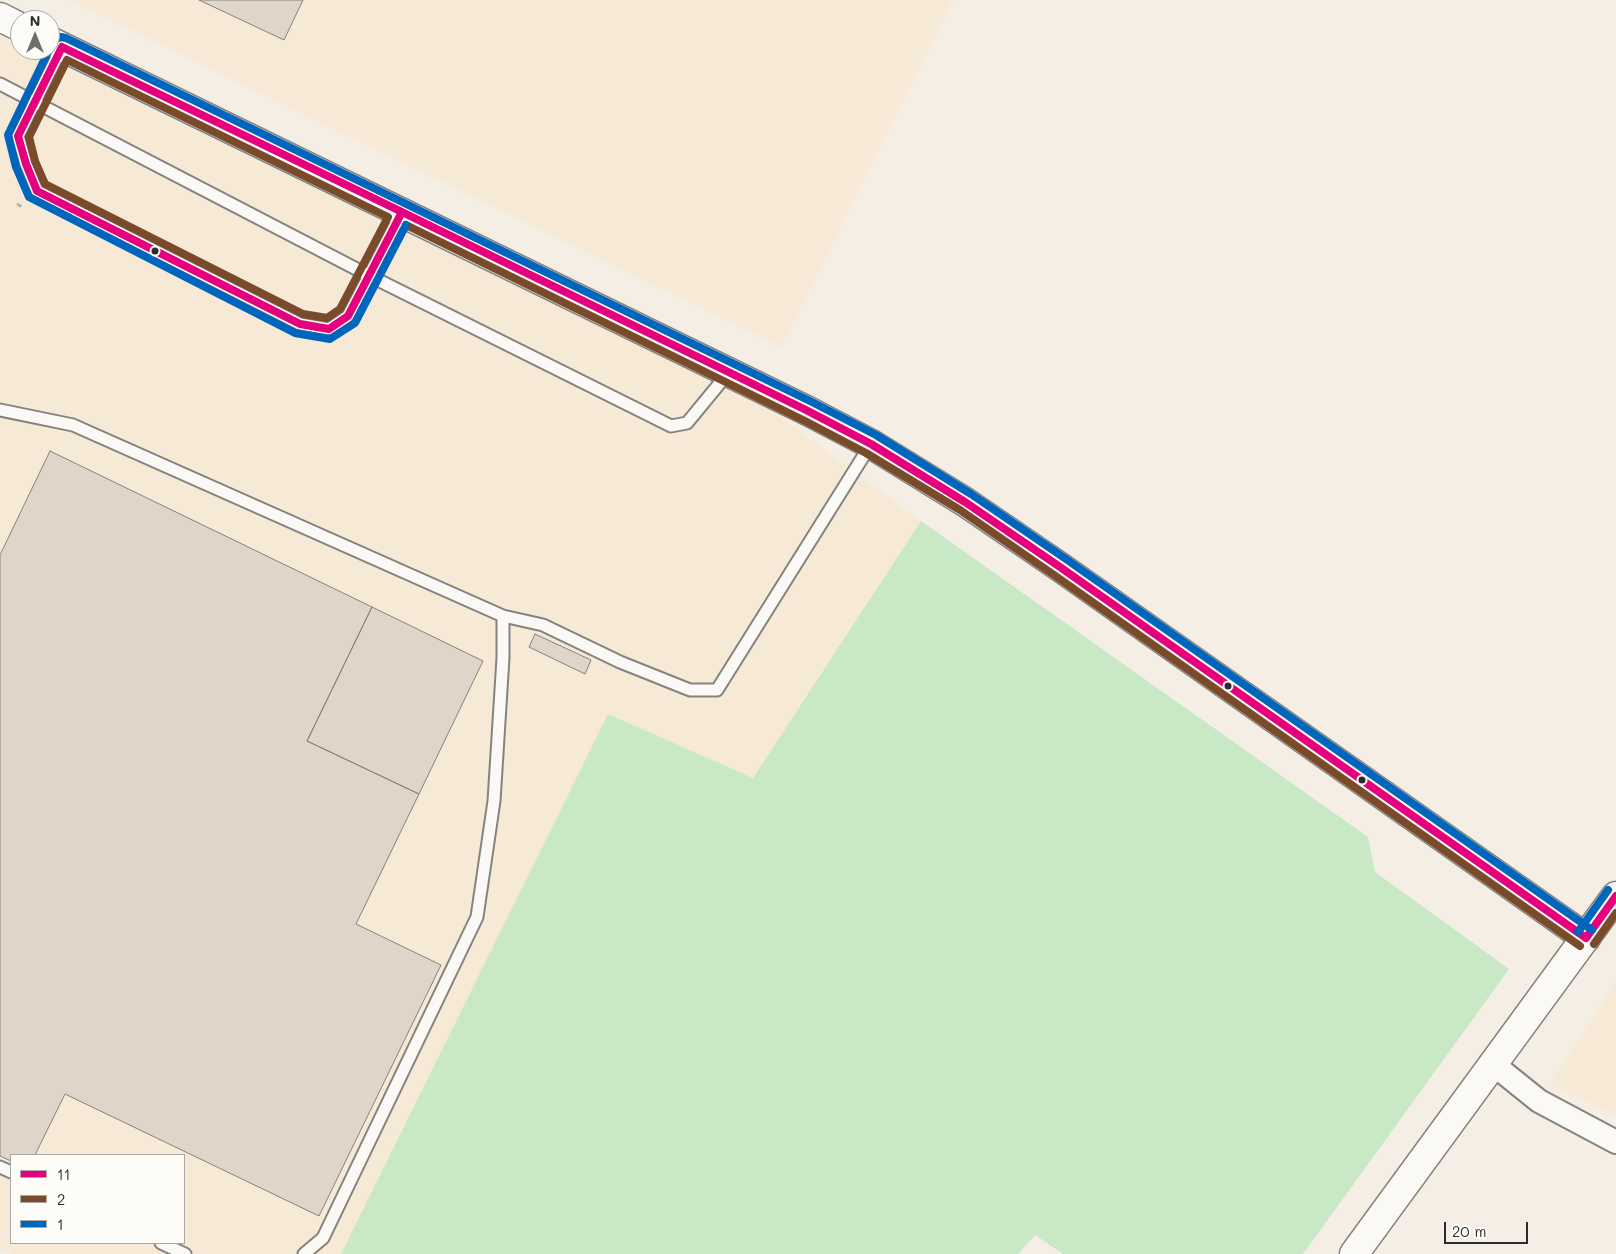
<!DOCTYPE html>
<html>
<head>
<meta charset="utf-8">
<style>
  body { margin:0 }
  #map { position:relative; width:1616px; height:1254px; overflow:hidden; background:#f4eee4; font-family:Mali,sans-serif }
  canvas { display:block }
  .legend { position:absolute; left:10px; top:1154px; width:175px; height:90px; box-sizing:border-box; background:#fdfcf7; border:1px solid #a9a8a5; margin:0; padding:6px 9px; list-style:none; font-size:15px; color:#2b2b2b }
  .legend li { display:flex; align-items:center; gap:10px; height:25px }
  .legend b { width:25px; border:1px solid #a9a8a5 }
  .north { position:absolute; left:10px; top:10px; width:50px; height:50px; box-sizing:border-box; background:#fdfcf7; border:1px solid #a9a8a5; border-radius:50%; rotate:0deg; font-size:14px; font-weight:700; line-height:20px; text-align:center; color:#2b2b2b }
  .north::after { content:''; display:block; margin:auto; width:18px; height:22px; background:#716f6c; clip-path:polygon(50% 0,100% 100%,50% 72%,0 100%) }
  .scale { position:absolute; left:1444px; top:1222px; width:84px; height:22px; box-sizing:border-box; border:2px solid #2b2b2b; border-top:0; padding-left:6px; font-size:15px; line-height:18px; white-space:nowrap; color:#2b2b2b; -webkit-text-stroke:4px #fdfcf7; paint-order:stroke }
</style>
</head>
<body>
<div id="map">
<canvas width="1616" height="1254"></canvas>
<ul class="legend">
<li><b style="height:6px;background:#e5007d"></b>11</li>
<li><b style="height:6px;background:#7a4b2a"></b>2</li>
<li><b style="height:6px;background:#0065bd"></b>1</li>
</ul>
<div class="north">N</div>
<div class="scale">20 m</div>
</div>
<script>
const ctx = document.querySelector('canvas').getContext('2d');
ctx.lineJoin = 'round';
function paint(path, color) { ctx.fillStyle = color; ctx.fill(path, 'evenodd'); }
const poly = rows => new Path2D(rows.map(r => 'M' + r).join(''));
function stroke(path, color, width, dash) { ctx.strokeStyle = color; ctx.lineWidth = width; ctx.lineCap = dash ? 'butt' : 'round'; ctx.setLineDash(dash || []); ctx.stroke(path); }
paint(poly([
  [69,0,953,0,781,347],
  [0,36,20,46,20,50,29,50,763,404,921,521,753,778,608,714,341,1254,12,1254,0,1248],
  [11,1155,184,1155,184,1243,11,1243],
  [1616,981,1616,1116,1550,1085]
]), '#f6ead7');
paint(poly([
  [921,521,1368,837,1375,872,1509,969,1303,1254,1063,1254,1035,1235,1018,1254,341,1254,608,714,753,778]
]), '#c9e8c5');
const building = poly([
  [199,0,303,0,284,40,199,0],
  [50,451,372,607,307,741,419,794,356,924,441,965,319,1216,65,1094,35,1155,11,1155,11,1161,0,1156,0,555,50,451],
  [372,607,483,661,419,794,307,741,372,607],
  [535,634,591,660,585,674,529,647,535,634]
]);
paint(building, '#dfd5c8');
stroke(building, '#85837e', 1);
const service = poly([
  [62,47,18,136,26,164,37,191,300,324,329,329,348,316,402,212],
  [0,84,368,275,671,426,687,423,729,372],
  [0,410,73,425,503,616,543,625,620,662,690,690,717,690,871,444],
  [0,1167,11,1172],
  [161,1243,185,1254],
  [304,1254,323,1238,477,917,494,801,503,658,503,616]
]);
const minor = poly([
  [1493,1064,1539,1101,1616,1142]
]);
const tertiary = poly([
  [0,17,20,27],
  [50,41,808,411,871,444,965,502,1060,567,1586,938]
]);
const secondary = poly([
  [1354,1254,1616,896]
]);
stroke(service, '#85837e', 15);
stroke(minor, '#85837e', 26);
stroke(tertiary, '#85837e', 31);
stroke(secondary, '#85837e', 31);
stroke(poly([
  [17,204,24,208]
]), '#b3b2af', 3, [5, 4]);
stroke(service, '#faf9f6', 11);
stroke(minor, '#faf9f6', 22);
stroke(tertiary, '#faf9f6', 28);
stroke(secondary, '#faf9f6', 28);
stroke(poly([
  [62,47,402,212,348,316,329,329,300,324,37,191,26,164,18,136,62,47],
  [402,212,808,411,871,444,965,502,1060,567,1586,938],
  [1586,938,1616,896]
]), '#e5007d', 8);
stroke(poly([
  [67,60,388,217,340,309,327,318,303,314,45,184,35,161,29,137,67,60],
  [406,225,803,420,866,453,960,510,1054,575,1580,946],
  [1594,944,1616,913]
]), '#7a4b2a', 8);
stroke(poly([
  [50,49,56,39,61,37,66,38,812,402,876,435,971,494,1066,559,1592,930],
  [49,50,8,135,16,167,29,197,295,333,330,339,355,323,406,225],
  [1578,932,1608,890]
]), '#0065bd', 8);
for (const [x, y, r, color] of [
  [155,251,4.5,"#2b2b2b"],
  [1228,686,4.5,"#2b2b2b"],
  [1362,780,4.5,"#2b2b2b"]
]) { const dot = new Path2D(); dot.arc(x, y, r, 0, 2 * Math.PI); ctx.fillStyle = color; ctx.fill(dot); stroke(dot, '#fdfcf7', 2); }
</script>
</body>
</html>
